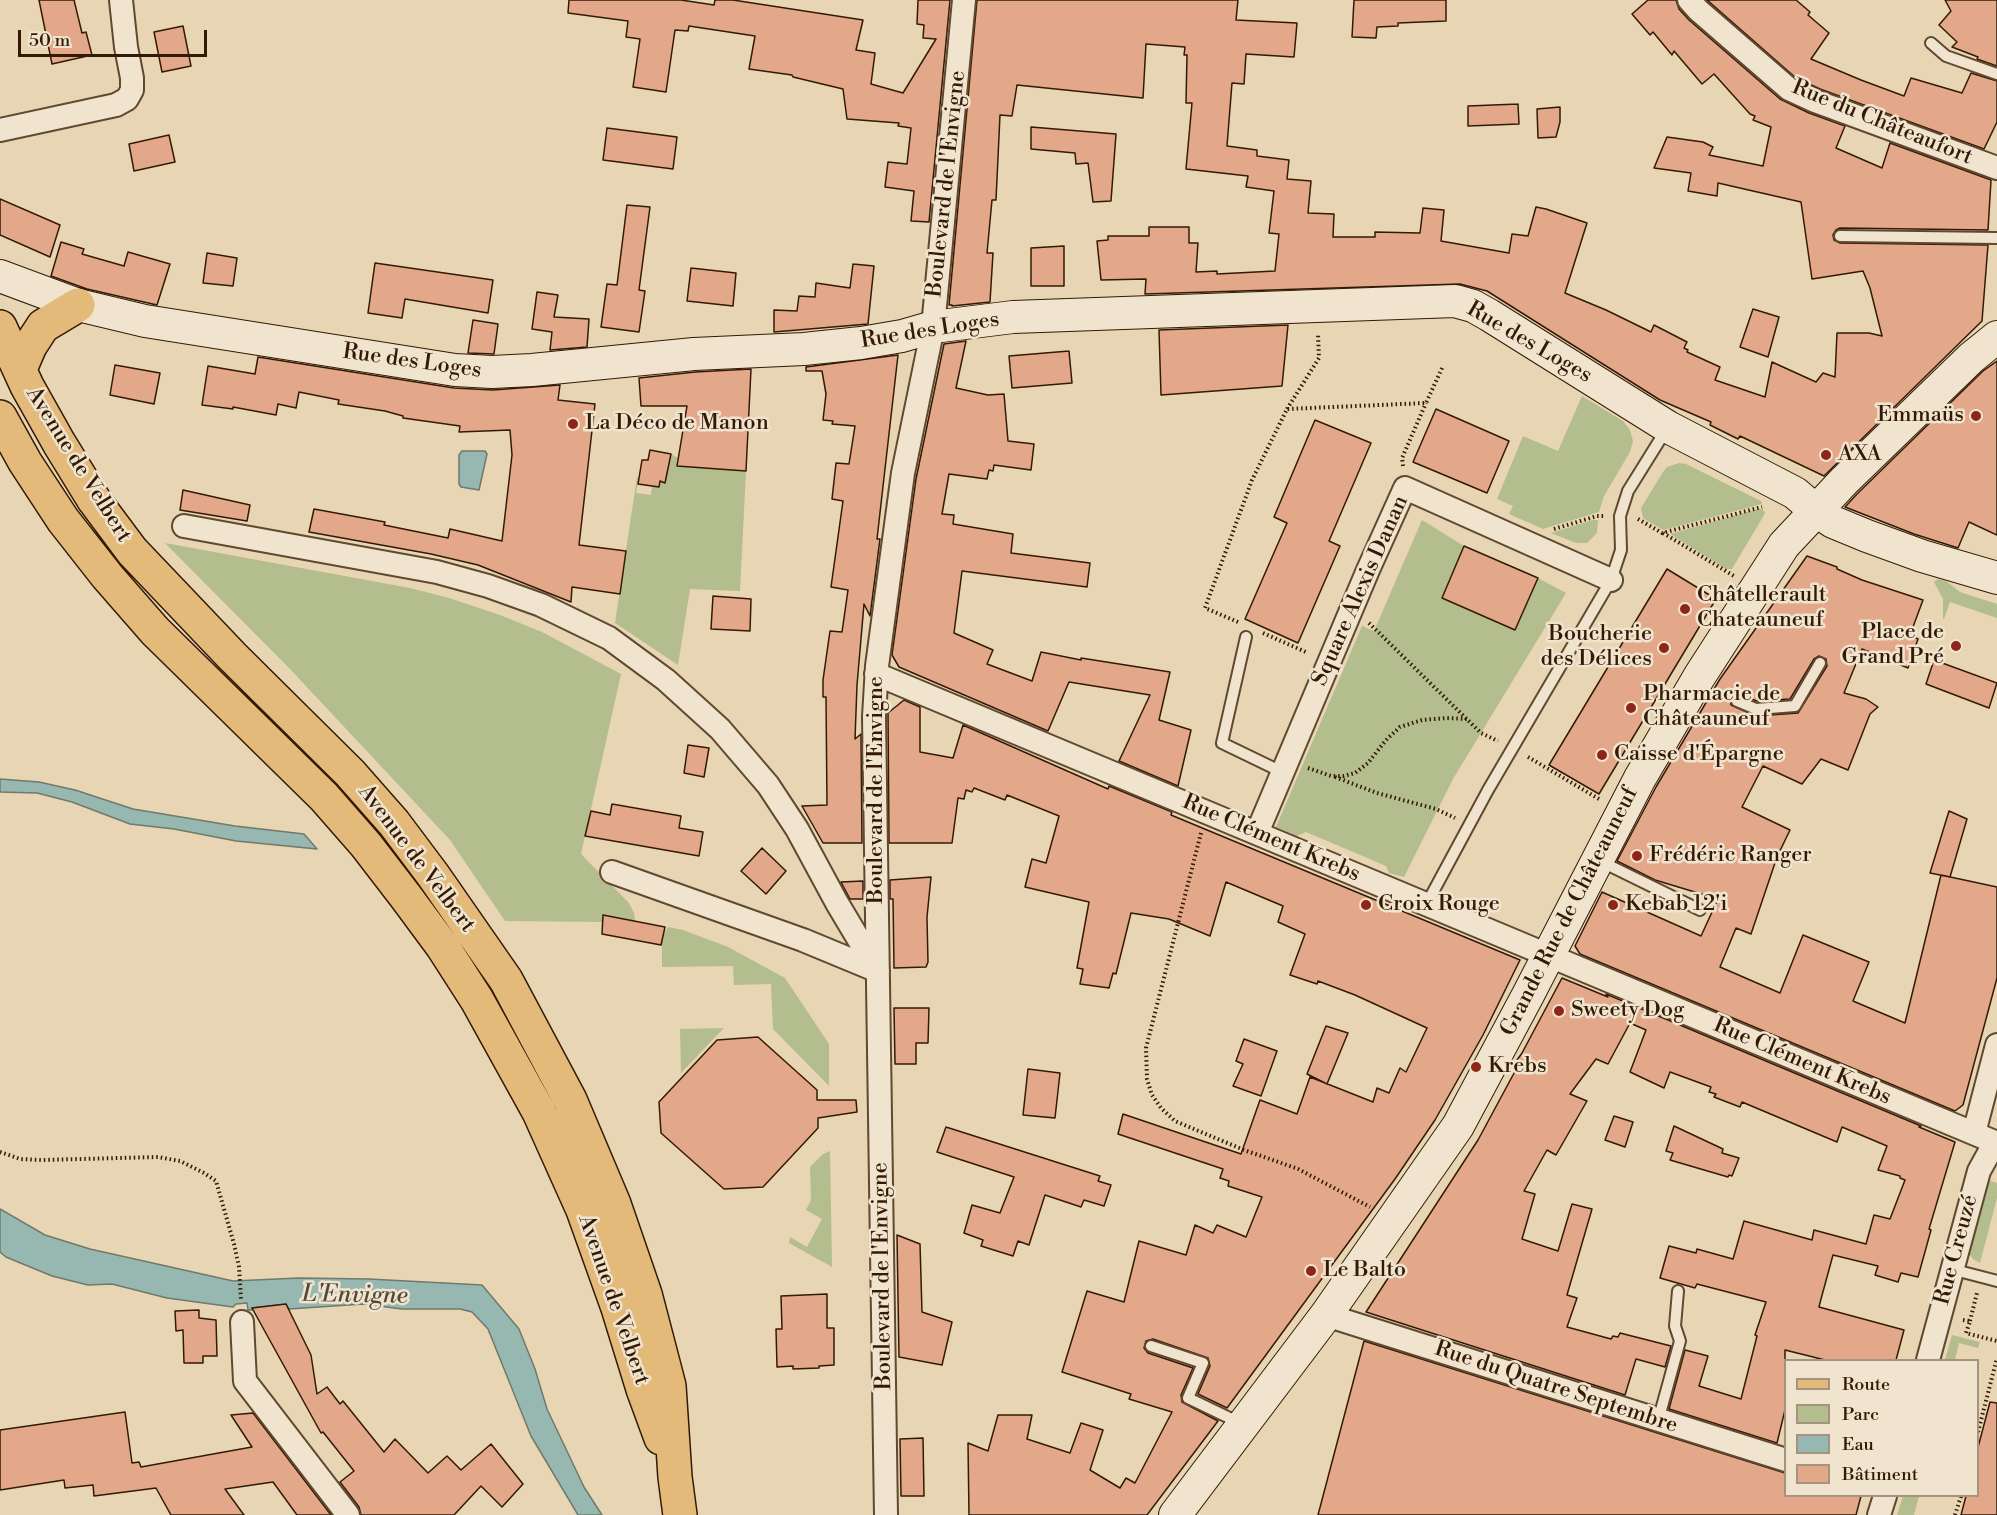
<!DOCTYPE html>
<html>
<head>
<meta charset="utf-8">
<style>
  body { margin:0 }
  #map { position:relative; width:1997px; height:1515px; overflow:hidden; background:#e8d5b3; font-family:"Libre Bodoni",serif }
  canvas { display:block }
  .legend { position:absolute; left:1784px; top:1359px; width:195px; height:138px; box-sizing:border-box; background:#f0e4ce; border:2px solid #a4937e; margin:0; padding:8px 10px; list-style:none; font-size:18px; color:#331a05 }
  .legend li { display:flex; align-items:center; gap:12px; height:30px }
  .legend b { width:30px; border:2px solid #a4937e }
  .scale { position:absolute; left:18px; top:30px; width:189px; height:27px; box-sizing:border-box; border:3px solid #331a05; border-top:0; padding-left:8px; font-size:18px; line-height:21px; white-space:nowrap; color:#331a05; -webkit-text-stroke:4px #f0e4ce; paint-order:stroke }
</style>
</head>
<body>
<div id="map">
<canvas width="1997" height="1515"></canvas>
<ul class="legend">
<li><b style="height:8px;background:#e4ba7a"></b>Route</li>
<li><b style="height:16px;background:#b4bd8e"></b>Parc</li>
<li><b style="height:16px;background:#97b8b0"></b>Eau</li>
<li><b style="height:16px;background:#e3a78a"></b>Bâtiment</li>
</ul>
<div class="scale">50 m</div>
</div>
<script>
const ctx = document.querySelector('canvas').getContext('2d');
ctx.lineJoin = 'round';
function paint(path, color) { ctx.fillStyle = color; ctx.fill(path, 'evenodd'); }
const poly = rows => new Path2D(rows.map(r => 'M' + r).join(''));
function stroke(path, color, width, dash) { ctx.strokeStyle = color; ctx.lineWidth = width; ctx.lineCap = dash ? 'butt' : 'round'; ctx.setLineDash(dash || []); ctx.stroke(path); }
function label(font, color, halo, rows, align = 'center') {
  ctx.font = font + ' "Libre Bodoni",serif'; ctx.lineWidth = 5; ctx.setLineDash([]); ctx.textBaseline = 'middle'; ctx.strokeStyle = halo; ctx.fillStyle = color; for (const [text, x, y, turn = 0] of rows) {
    ctx.save(); ctx.translate(x, y); ctx.rotate((+turn || 0) * Math.PI / 180); ctx.textAlign = isNaN(turn) ? turn : align; if (halo) ctx.strokeText(text, 0, 0); ctx.fillText(text, 0, 0); ctx.restore();
  }
}
paint(poly([
  [1582,396,1623,421,1630,430,1633,441,1630,452,1604,496,1599,512,1543,529,1509,514,1513,506,1497,499,1523,436,1558,451],
  [671,454,692,466,746,471,740,591,690,589,678,665,615,623,637,477,639,478,636,493,651,495,652,486,659,487,660,481,665,482],
  [1679,463,1686,464,1761,501,1762,504,1663,530,1643,518,1641,508,1663,472,1667,467],
  [1758,509,1762,509,1765,512,1764,515,1732,569,1726,569,1670,534],
  [1422,520,1464,546,1442,598,1514,630,1538,578,1566,593,1453,779,1404,877,1389,873,1386,866,1306,832,1297,836,1276,827,1362,626,1374,631],
  [1593,520,1598,520,1597,533,1587,543,1576,543,1551,533],
  [165,543,410,588,449,598,500,615,542,632,621,674,581,854,629,903,634,913,635,921,603,915,603,922,505,921,450,840,290,669],
  [1938,579,1946,581,1960,592,1997,604,1997,618,1950,602,1944,619,1943,619,1943,599,1934,582],
  [668,927,683,930,728,947,785,978,829,1044,829,1086,773,1029,771,984,734,985,733,966,662,967,662,937],
  [724,1028,681,1073,681,1074,680,1029],
  [830,1151,832,1267,789,1243,790,1237,807,1247,822,1219,806,1210,811,1200,810,1167,823,1154],
  [1987,1180,1997,1183,1997,1198,1980,1263,1973,1259,1970,1255,1970,1246],
  [1952,1335,1980,1342,1978,1348,1959,1343,1955,1360,1945,1360],
  [1903,1496,1919,1496,1914,1515,1897,1515]
]), '#b4bd8e');
const water = poly([
  [462,451,485,451,487,454,479,490,461,487,459,484,459,455,462,451],
  [0,779,39,782,75,790,133,809,235,826,304,834,317,849,236,841,174,829,130,824,72,802,37,793,0,792,0,779],
  [0,1209,45,1235,90,1249,233,1281,299,1278,369,1279,482,1285,519,1329,535,1369,547,1409,584,1487,602,1515,578,1515,531,1436,488,1329,472,1312,460,1309,402,1309,363,1304,289,1309,286,1304,252,1308,253,1310,248,1310,247,1303,236,1304,233,1307,167,1298,112,1284,88,1285,52,1276,6,1257,0,1252,0,1209]
]);
paint(water, '#97b8b0');
stroke(water, '#6f796c', 1.5);
const building = poly([
  [39,0,74,0,82,33,86,32,92,55,52,64,39,0],
  [569,0,681,0,714,5,715,0,733,0,863,20,856,50,875,53,871,84,903,93,936,39,923,38,924,25,917,24,918,0,950,0,929,222,911,221,914,191,885,187,888,162,907,164,911,128,898,126,899,123,847,119,843,89,793,77,792,75,749,69,755,36,689,26,688,31,675,30,666,92,633,87,640,39,626,37,628,21,568,13,569,0],
  [977,0,1238,0,1236,20,1297,23,1294,57,1246,54,1244,84,1232,83,1227,146,1257,150,1257,156,1289,160,1287,179,1311,181,1308,213,1334,214,1333,237,1375,237,1375,232,1420,233,1423,208,1444,210,1441,241,1509,253,1512,234,1528,236,1536,207,1546,209,1587,223,1565,293,1606,310,1651,332,1654,325,1687,342,1684,348,1688,350,1687,352,1720,367,1715,380,1765,397,1772,362,1816,382,1823,373,1835,377,1837,333,1869,333,1882,336,1870,288,1863,271,1812,279,1801,202,1718,183,1717,196,1688,191,1691,173,1654,168,1667,137,1703,142,1713,147,1709,155,1763,166,1771,127,1753,120,1755,116,1750,114,1714,74,1702,84,1674,51,1672,55,1653,32,1650,35,1632,14,1648,0,1676,0,1679,9,1689,20,1780,99,1809,113,1845,126,1836,148,1882,168,1890,143,1991,180,1988,230,1840,228,1836,230,1833,235,1834,240,1840,243,1988,245,1982,321,1824,476,1740,436,1738,439,1710,425,1711,422,1660,400,1487,291,1460,284,1145,294,1146,279,1101,280,1097,241,1108,240,1108,236,1149,236,1149,227,1189,227,1189,243,1198,243,1196,272,1217,271,1217,274,1275,271,1279,234,1269,233,1274,191,1246,187,1248,176,1186,169,1192,103,1186,103,1187,55,1184,55,1185,47,1146,44,1143,98,1017,85,1012,116,1000,115,996,200,992,200,987,253,993,253,990,302,952,306,952,305,949,305,977,0],
  [1354,0,1446,0,1446,21,1398,23,1398,26,1377,27,1376,38,1352,37,1354,0],
  [1707,0,1796,0,1810,12,1808,15,1829,33,1811,59,1861,80,1904,96,1911,78,1962,93,1971,73,1997,81,1997,122,1984,149,1820,89,1796,78,1707,0],
  [1945,0,1997,0,1997,66,1977,59,1978,57,1952,47,1957,42,1939,25,1951,11,1945,0],
  [183,26,191,66,162,72,154,32,183,26],
  [1518,104,1519,124,1468,126,1468,106,1518,104],
  [1560,107,1560,122,1556,137,1538,138,1537,109,1560,107],
  [1031,127,1116,134,1111,201,1093,202,1088,163,1076,164,1075,153,1031,149,1031,127],
  [607,128,677,137,673,169,603,160,607,128],
  [169,135,175,162,134,171,129,144,169,135],
  [0,199,60,225,50,257,0,235,0,199],
  [627,205,650,207,639,290,645,291,639,332,601,327,607,284,617,285,627,205],
  [61,242,84,249,82,254,124,266,128,252,170,264,157,305,87,289,51,276,61,242],
  [1064,246,1064,286,1031,286,1031,248,1064,246],
  [207,253,237,258,233,286,203,283,207,253],
  [375,263,493,280,488,313,405,299,402,318,368,313,375,263],
  [853,264,874,266,868,324,774,332,774,310,797,311,799,296,815,297,816,283,850,288,853,264],
  [691,268,736,273,733,306,687,301,691,268],
  [537,292,558,295,554,317,589,319,587,347,550,350,552,332,532,329,537,292],
  [1753,309,1779,317,1768,357,1740,347,1753,309],
  [473,320,498,324,494,354,468,353,473,320],
  [1288,325,1282,386,1161,395,1159,330,1288,325],
  [966,341,956,388,988,395,1004,394,1008,441,1034,444,1031,470,994,465,993,471,989,470,987,479,949,474,942,514,954,515,953,524,1013,534,1011,553,1090,563,1087,587,962,571,954,633,993,650,987,664,1032,681,1041,652,1081,660,1081,658,1170,672,1159,720,1191,730,1178,786,1119,761,1150,695,1069,682,1048,731,899,667,892,655,916,479,944,344,966,341],
  [1069,351,1072,383,1012,388,1009,356,1069,351],
  [898,355,877,539,880,539,870,616,864,604,857,685,855,739,861,734,862,843,823,843,802,806,827,805,826,697,823,697,823,680,830,631,842,632,848,590,831,587,843,501,832,499,836,463,849,464,855,426,832,424,833,421,823,420,826,394,822,371,806,371,806,367,898,355],
  [258,357,454,388,493,390,560,385,558,400,595,404,579,545,626,551,620,594,572,587,571,602,478,565,431,554,309,532,314,509,385,522,384,525,448,538,450,529,502,541,512,455,510,430,459,432,460,426,403,418,403,416,385,411,338,404,339,400,299,392,296,408,278,404,276,415,233,407,233,409,202,405,208,366,255,374,258,357],
  [1997,361,1997,535,1969,522,1958,548,1914,534,1845,507,1857,494,1983,371,1997,361],
  [115,365,160,373,154,404,110,395,115,365],
  [751,369,746,471,677,466,687,406,641,406,639,378,695,372,751,369],
  [1436,409,1509,441,1487,493,1413,462,1436,409],
  [1315,420,1371,443,1329,541,1340,546,1298,643,1245,619,1287,523,1274,517,1315,420],
  [650,450,671,454,665,483,660,481,659,487,638,484,642,460,648,460,650,450],
  [183,490,250,505,247,521,180,510,183,490],
  [1464,546,1538,578,1515,630,1442,598,1464,546],
  [1807,556,1837,567,1837,569,1862,580,1923,600,1910,635,1918,639,1908,668,1862,649,1844,693,1866,699,1878,707,1870,714,1848,770,1821,759,1802,784,1763,766,1742,807,1790,830,1777,857,1751,934,1736,928,1720,967,1780,993,1803,935,1869,962,1853,1001,1905,1023,1941,875,1997,887,1997,978,1963,1105,1955,1111,1580,954,1575,946,1602,892,1701,936,1718,899,1655,880,1617,861,1656,787,1720,679,1807,556],
  [1819,656,1826,659,1827,666,1798,713,1756,716,1731,705,1730,698,1737,694,1757,701,1790,699,1814,659,1819,656],
  [1667,569,1716,599,1599,794,1549,765,1667,569],
  [713,596,751,599,750,631,711,629,713,596],
  [1934,660,1997,683,1989,708,1926,684,1934,660],
  [904,700,920,707,920,752,953,758,963,725,1108,789,1109,786,1172,812,1171,815,1520,960,1483,1035,1435,1120,1395,1179,1227,1408,1198,1394,1210,1366,1208,1358,1153,1339,1146,1341,1144,1348,1148,1353,1193,1368,1181,1395,1182,1402,1218,1421,1147,1515,969,1515,968,1443,988,1451,998,1415,1032,1415,1027,1439,1070,1453,1081,1423,1103,1430,1090,1470,1120,1488,1126,1478,1135,1483,1172,1412,1129,1399,1131,1394,1062,1372,1087,1291,1124,1302,1139,1241,1186,1255,1195,1225,1213,1233,1217,1225,1246,1237,1262,1197,1228,1186,1229,1181,1220,1178,1223,1169,1118,1134,1123,1114,1241,1154,1260,1100,1297,1114,1310,1077,1373,1102,1377,1088,1389,1093,1400,1068,1406,1072,1427,1028,1355,995,1318,981,1317,984,1290,975,1305,934,1278,922,1283,906,1226,882,1210,936,1169,919,1131,913,1116,974,1113,973,1109,988,1080,984,1083,969,1077,968,1089,902,1025,887,1032,859,1046,863,1059,816,1007,795,1005,800,974,788,972,792,966,790,964,799,958,798,952,843,889,843,888,713,904,700],
  [688,745,709,748,704,777,684,773,688,745],
  [612,804,681,816,679,828,703,832,699,856,585,836,591,811,610,815,612,804],
  [1949,811,1967,819,1950,877,1930,873,1949,811],
  [762,848,786,871,766,894,741,871,762,848],
  [931,877,927,917,928,962,926,967,894,968,893,899,890,899,890,880,931,877],
  [863,881,863,899,850,899,841,882,863,881],
  [603,915,665,927,661,945,602,934,603,915],
  [1562,978,1608,997,1606,994,1921,1126,1919,1127,1955,1142,1929,1229,1931,1230,1918,1277,1901,1273,1898,1282,1875,1275,1878,1266,1833,1255,1821,1299,1819,1307,1904,1330,1896,1360,1825,1360,1785,1350,1785,1410,1777,1443,1669,1409,1685,1350,1708,1356,1699,1386,1741,1399,1757,1336,1755,1335,1766,1302,1697,1284,1695,1288,1660,1278,1669,1246,1696,1253,1697,1249,1733,1259,1744,1221,1812,1240,1814,1230,1866,1244,1874,1215,1890,1219,1905,1180,1900,1178,1900,1176,1878,1170,1887,1146,1842,1127,1837,1142,1742,1102,1740,1107,1714,1097,1716,1094,1709,1092,1711,1087,1670,1072,1664,1088,1630,1072,1646,1030,1630,1023,1608,1064,1596,1059,1570,1094,1587,1101,1556,1155,1547,1150,1524,1191,1535,1194,1522,1239,1558,1251,1572,1204,1592,1209,1567,1295,1577,1298,1567,1327,1611,1339,1613,1336,1618,1337,1620,1333,1671,1346,1665,1367,1636,1359,1625,1395,1366,1312,1478,1140,1520,1062,1517,1060,1522,1053,1562,978],
  [894,1008,929,1008,928,1043,916,1043,916,1064,895,1064,894,1008],
  [1326,1026,1348,1033,1327,1084,1307,1074,1326,1026],
  [758,1037,817,1090,817,1100,856,1100,857,1112,818,1118,818,1128,763,1187,724,1189,661,1133,659,1102,717,1040,758,1037],
  [1244,1039,1277,1051,1261,1096,1233,1086,1243,1064,1236,1061,1244,1039],
  [1028,1069,1060,1073,1055,1118,1023,1115,1028,1069],
  [1614,1116,1633,1122,1625,1147,1605,1140,1614,1116],
  [1674,1126,1723,1149,1722,1153,1739,1158,1732,1176,1729,1175,1728,1177,1670,1160,1673,1153,1666,1151,1674,1126],
  [946,1127,1100,1176,1098,1181,1111,1185,1104,1206,1084,1200,1081,1207,1045,1195,1029,1245,1018,1241,1013,1256,981,1246,983,1240,964,1233,972,1205,1000,1213,1014,1177,937,1152,946,1127],
  [897,1235,920,1244,922,1312,952,1322,942,1365,899,1357,897,1235],
  [827,1294,827,1328,834,1328,834,1365,819,1366,819,1368,793,1369,793,1366,777,1367,776,1329,782,1329,781,1296,827,1294],
  [286,1304,311,1355,317,1394,327,1387,340,1404,343,1401,384,1452,395,1439,428,1473,447,1456,461,1470,491,1444,523,1484,502,1507,481,1486,454,1515,361,1515,359,1507,340,1482,354,1471,323,1432,321,1433,252,1308,286,1304],
  [199,1310,199,1318,216,1320,217,1356,203,1356,203,1363,184,1363,183,1330,176,1331,175,1311,199,1310],
  [1364,1341,1785,1473,1785,1496,1861,1496,1856,1515,1318,1515,1364,1341],
  [1990,1402,1997,1403,1997,1515,1961,1515,1966,1496,1977,1496,1977,1451,1990,1402],
  [125,1412,132,1463,139,1462,141,1467,252,1447,231,1415,253,1413,331,1515,297,1515,273,1482,225,1489,244,1515,171,1515,156,1488,94,1496,93,1485,65,1488,64,1480,0,1490,0,1430,125,1412],
  [923,1438,924,1496,901,1496,900,1439,923,1438]
]);
paint(building, '#e3a78a');
stroke(building, '#331a05', 1.5);
const lane = poly([
  [1931,43,1946,56,1997,74],
  [1840,236,1997,238],
  [1246,637,1222,743,1282,772],
  [1737,701,1756,709,1795,706,1820,663],
  [1600,861,1700,910],
  [1426,905,1488,790,1611,580,1621,550,1620,516,1628,491,1666,430],
  [1951,1269,1997,1281],
  [1151,1346,1203,1363,1188,1398,1240,1423],
  [1658,1421,1680,1341,1675,1326,1678,1291]
]);
const street = poly([
  [1689,0,1698,10,1789,89,1815,101,1997,168],
  [0,130,116,105,127,99,132,90,132,78,126,47,121,0],
  [184,526,437,572,488,586,541,605,609,638,666,680,720,729,768,785,797,829,837,903,877,970],
  [876,674,1997,1143],
  [1257,833,1368,570,1405,488,1611,580],
  [612,872,803,940,878,971],
  [1974,1133,1997,1045],
  [1326,1315,1786,1460],
  [242,1322,245,1381,348,1515],
  [1928,1360,1979,1171,1995,1142],
  [886,1515,874,717,877,666,903,473,933,327,964,0],
  [1879,1515,1885,1496]
]);
const secondary = poly([
  [0,276,78,305,145,321,455,370,492,372,532,370,694,354,804,349,861,343,902,336,933,327,1013,317,1455,301,1473,306,1489,315,1668,427,1795,493,1815,510,1833,522,1867,536,1922,556,1997,578],
  [1175,1515,1326,1315,1458,1126,1528,995,1640,778,1699,677,1784,545,1844,481,1971,358,1997,337]
]);
const primary = poly([
  [0,327,27,386,59,443,94,500,132,551,232,656,350,773,394,823,433,875,506,980,570,1100,614,1204,645,1294,669,1386,675,1477,680,1515],
  [20,369,30,346,43,326,78,305],
  [0,417,25,462,63,520,107,576,155,631,324,797,366,845,406,897,443,947,477,1000,539,1112,583,1210,618,1308,643,1389,661,1438]
]);
stroke(lane, '#604930', 14);
stroke(street, '#604930', 26);
stroke(secondary, '#331a05', 34);
stroke(primary, '#331a05', 36);
stroke(poly([
  [1287,409,1319,358,1318,334],
  [1403,466,1402,458,1426,403],
  [1638,519,1662,533,1762,507],
  [1554,529,1597,516,1605,516],
  [1663,533,1734,576],
  [1238,622,1205,608,1252,480,1287,409,1426,403,1443,366],
  [1369,623,1481,733,1498,741],
  [1263,633,1308,653],
  [1528,757,1599,799],
  [1308,768,1331,776,1344,776,1355,773,1368,763,1386,740,1400,727,1422,720,1446,718,1467,719],
  [1335,777,1377,793,1436,809,1455,818],
  [1201,833,1146,1048,1147,1079,1152,1095,1161,1108,1175,1121,1244,1150,1298,1169,1370,1207],
  [0,1152,20,1159,42,1160,158,1157,180,1161,204,1173,216,1181,234,1244,239,1267,241,1299],
  [1963,1320,1970,1321,1966,1333,1997,1341],
  [1970,1321,1977,1293],
  [1978,1432,1997,1358],
  [1955,1515,1961,1496]
]), '#331a05', 4, [1.5, 3]);
stroke(lane, '#f0e4ce', 10);
stroke(street, '#f0e4ce', 22);
stroke(secondary, '#f0e4ce', 32);
stroke(primary, '#e4ba7a', 33);
for (const [x, y, r, color] of [
  [1976,416,6,"#8f2418"],
  [573,424,6,"#8f2418"],
  [1826,455,6,"#8f2418"],
  [1685,609,6,"#8f2418"],
  [1956,646,6,"#8f2418"],
  [1664,648,6,"#8f2418"],
  [1631,708,6,"#8f2418"],
  [1602,755,6,"#8f2418"],
  [1637,856,6,"#8f2418"],
  [1366,905,6,"#8f2418"],
  [1613,905,6,"#8f2418"],
  [1559,1011,6,"#8f2418"],
  [1476,1067,6,"#8f2418"],
  [1311,1271,6,"#8f2418"]
]) { const dot = new Path2D(); dot.arc(x, y, r, 0, 2 * Math.PI); ctx.fillStyle = color; ctx.fill(dot); stroke(dot, '#f0e4ce', 2); }
label('22px', '#331a05', '#f0e4ce', [
  ["Rue du Châteaufort",1882,123,22],
  ["Boulevard de l'Envigne",947,184,-84],
  ["Rue des Loges",930,331,-9],
  ["Rue des Loges",1529,343,30],
  ["Rue des Loges",412,362,8],
  ["Avenue de Velbert",78,465,58],
  ["Square Alexis Danan",1361,591,-66],
  ["Boulevard de l'Envigne",877,790,-90],
  ["Rue Clément Krebs",1271,839,23],
  ["Avenue de Velbert",416,859,53],
  ["Grande Rue de Châteauneuf",1570,912,-63],
  ["Rue Clément Krebs",1802,1062,23],
  ["Rue Creuzé",1957,1250,-75],
  ["Boulevard de l'Envigne",883,1276,-91],
  ["Avenue de Velbert",613,1300,71],
  ["Rue du Quatre Septembre",1556,1388,18]
]);
label('22px', '#331a05', '#f0e4ce', [
  ["Emmaüs",1964,416,"right"],
  ["La Déco de Manon",585,424],
  ["AXA",1838,455],
  ["Châtellerault",1697,596],
  ["Chateauneuf",1697,621],
  ["Place de",1944,633,"right"],
  ["Grand Pré",1944,658,"right"],
  ["Boucherie",1652,635,"right"],
  ["des Délices",1652,660,"right"],
  ["Pharmacie de",1643,695],
  ["Châteauneuf",1643,720],
  ["Caisse d'Épargne",1614,755],
  ["Frédéric Ranger",1649,856],
  ["Croix Rouge",1378,905],
  ["Kebab 12'i",1625,905],
  ["Sweety Dog",1571,1011],
  ["Krebs",1488,1067],
  ["Le Balto",1323,1271]
], 'left');
label('italic 24px', '#514938', '#f0e4ce', [
  ["L'Envigne",355,1296,1]
]);
</script>
</body>
</html>
